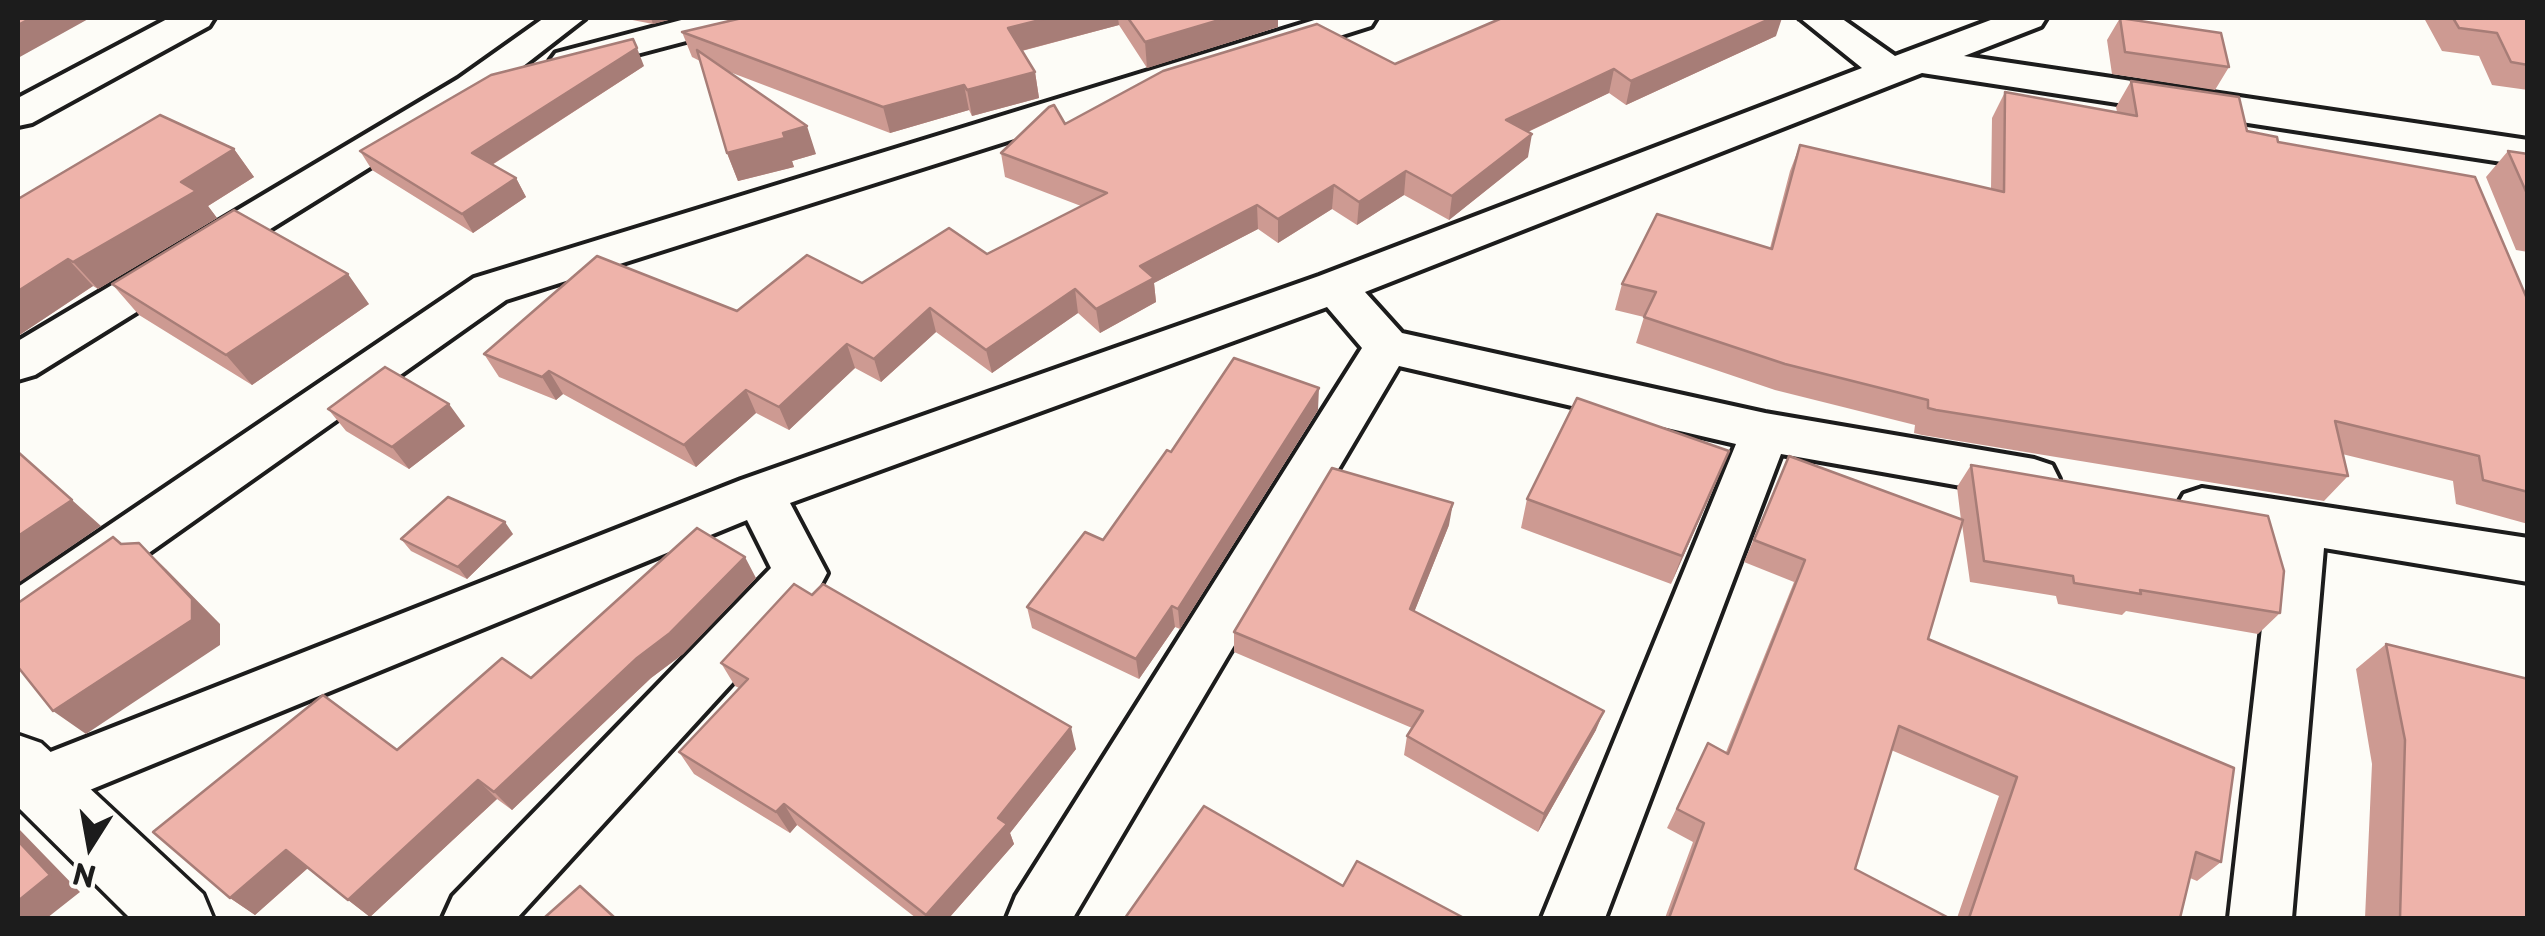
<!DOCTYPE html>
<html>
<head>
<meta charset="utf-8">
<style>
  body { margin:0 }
  #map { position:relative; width:2545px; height:936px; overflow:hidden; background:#fdfcf7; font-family:"Playpen Sans",sans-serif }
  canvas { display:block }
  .frame { position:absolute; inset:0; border:20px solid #1c1c1c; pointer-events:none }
  .north { position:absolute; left:40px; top:796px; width:100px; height:100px; -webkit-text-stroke:8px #fdfcf7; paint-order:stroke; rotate:191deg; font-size:28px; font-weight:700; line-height:40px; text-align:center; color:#1c1c1c }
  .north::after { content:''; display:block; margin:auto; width:35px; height:45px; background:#1c1c1c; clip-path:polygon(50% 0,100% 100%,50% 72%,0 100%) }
</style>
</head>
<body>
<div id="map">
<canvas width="2545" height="936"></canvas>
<div class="frame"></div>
<div class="north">N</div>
</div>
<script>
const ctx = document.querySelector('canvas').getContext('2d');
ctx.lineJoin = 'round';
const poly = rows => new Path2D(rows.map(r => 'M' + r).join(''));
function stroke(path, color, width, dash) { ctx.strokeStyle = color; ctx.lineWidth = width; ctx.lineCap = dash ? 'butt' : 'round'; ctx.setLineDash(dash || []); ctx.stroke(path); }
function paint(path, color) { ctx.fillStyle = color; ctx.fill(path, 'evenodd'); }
const minor = poly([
  [169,18,214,18,209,26,32,123,18,126,18,98,169,18],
  [544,18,585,18,486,95,35,375,18,380,18,341,458,79,544,18],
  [689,18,748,18,743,26,569,72,556,69,550,61,556,53,689,18],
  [1321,18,1376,18,1371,26,506,300,37,632,18,639,18,587,474,278,1321,18],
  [1800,18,1841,18,1895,56,1996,18,2046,18,2041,26,1964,56,2528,140,2528,166,1922,73,1365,292,1402,333,1765,413,2034,459,2052,465,2059,479,2052,493,2034,499,1781,454,1605,918,1542,918,1736,444,1399,366,1073,918,1007,918,1016,896,1362,348,1327,307,790,503,827,573,819,588,517,918,443,918,453,896,771,568,747,520,41,810,20,802,18,797,20,764,741,480,1319,276,1862,68,1800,18],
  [2202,488,2528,538,2528,582,2324,548,2292,918,2229,918,2272,540,2184,522,2176,508,2184,494,2202,488]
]);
const tertiary = poly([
  [18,735,41,743,203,894,213,918,130,918,18,807,18,735]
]);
stroke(minor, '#1c1c1c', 8);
stroke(tertiary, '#1c1c1c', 7);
paint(minor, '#fdfcf7');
paint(tertiary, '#fdfcf7');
paint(poly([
  [622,18,676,18,653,24],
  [742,18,1278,18,1278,27,1147,68,1119,25,1022,51,1035,72,1039,98,972,116,969,110,890,133,727,71,816,154,792,161,794,167,738,181,727,153,700,61,692,57,682,32],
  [2120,18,2229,67,2215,90,2112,74,2107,40],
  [2424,18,2528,18,2528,90,2492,85,2479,56,2442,51],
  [1776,36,1626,105,1609,93,1528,132,1528,157,1449,220,1404,195,1357,225,1332,209,1278,243,1258,229,1154,283,1156,302,1100,333,1078,313,992,373,936,332,881,382,855,368,789,430,756,413,696,467,563,394,556,400,499,377,484,354,737,311,987,254,1081,206,1005,177,1001,153,1065,124,1395,64],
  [644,66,492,165,516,178,526,197,473,233,372,170,360,151],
  [2131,81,2247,131,2278,142,2528,301,2528,524,2456,504,2453,481,2342,454,2348,476,2324,501,1922,435,1914,433,1915,425,1775,390,1636,343,1644,317,1615,310,1622,284,1770,248,1790,171,1800,145,1991,189,1992,118,2005,92,2117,112,2116,107],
  [234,149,254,177,208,206,217,218,98,289,93,286,18,336,18,199],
  [2508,151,2528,154,2528,252,2516,250,2486,177],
  [112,284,369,304,252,385,139,315],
  [328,409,465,426,409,469,346,431],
  [1318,410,1180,629,1175,627,1139,679,1032,628,1027,607,1103,540,1171,452],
  [1789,456,1961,520,1957,487,1971,465,2280,613,2258,634,2126,611,2122,615,2058,604,2056,596,1970,582,1962,524,1928,639,2221,862,2197,881,2190,878,2180,918,1957,918,1999,796,1891,750,1855,869,1949,918,1665,918,1693,842,1667,828,1708,743,1726,752,1794,582,1744,562],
  [1717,480,1671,584,1521,528,1527,499],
  [1449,525,1414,612,1596,730,1538,832,1404,755,1407,736,1412,728,1234,652,1234,632],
  [513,534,467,579,411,551,401,539],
  [756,578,683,654,651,678,512,810,497,799,370,917,308,868,255,915,230,898,397,750,531,678],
  [2386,644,2528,918,2365,918,2372,764,2356,669],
  [721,663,1076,749,1010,833,1014,844,949,918,916,918,797,825,790,833,694,774,679,752,739,688,735,686]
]), '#cd9a92');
paint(poly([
  [31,18,90,18,18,58,18,25],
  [651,18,676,18,653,24],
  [1048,18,1118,18,1119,25,1013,53,1008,28],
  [1226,18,1278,18,1278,27,1147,68,1145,42],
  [1772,18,1782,18,1776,36,1626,105,1631,81],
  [637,48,644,66,482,171,472,153],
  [1614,69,1609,93,1502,144,1506,120],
  [1035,72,1039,98,972,116,967,90],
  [964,85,969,110,890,133,883,107],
  [807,126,816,154,792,161,794,167,738,181,727,153,783,133],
  [1532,134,1528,157,1449,220,1452,196],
  [234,149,254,177,208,206,217,218,98,289,73,262,181,182],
  [1406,171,1404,195,1357,225,1359,202],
  [516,178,526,197,473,233,462,214],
  [1334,185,1332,209,1278,243,1278,219],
  [1257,205,1258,229,1154,283,1156,302,1100,333,1096,309,1140,266],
  [68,259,93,286,18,336,18,291],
  [348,274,369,304,252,385,226,355],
  [1075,289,1078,313,992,373,986,350],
  [930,308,936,332,881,382,874,359],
  [847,344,855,368,789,430,779,407],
  [549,371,563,394,556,400,542,377],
  [1319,388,1318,410,1180,629,1178,609],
  [746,390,756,413,696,467,684,445],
  [449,404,465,426,409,469,392,447],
  [1729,451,1717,480,1671,584,1682,556],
  [72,500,101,526,18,583,18,536],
  [1453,503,1449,525,1407,630,1410,609],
  [505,522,513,534,467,579,458,567],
  [139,543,166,569,220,624,220,645,86,734,53,711],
  [745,557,756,578,683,654,651,678,512,810,494,792],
  [1172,606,1175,627,1139,679,1136,659],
  [1604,711,1596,730,1538,832,1544,814],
  [1071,727,1076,749,1010,833,1014,844,949,918,928,918,926,915,998,818],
  [478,780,497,799,370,917,348,900],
  [784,804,797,825,790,833,776,812],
  [18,828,80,892,47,918,18,918],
  [286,850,309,867,255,915,230,898]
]), '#a77d77');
const building = poly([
  [18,18,31,18,18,25,18,18],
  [742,18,1048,18,1008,28,1035,72,967,90,964,85,883,107,682,32,742,18],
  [1128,18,1226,18,1145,42,1128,18],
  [1502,18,1772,18,1631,81,1614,69,1506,120,1532,134,1452,196,1406,171,1359,202,1334,185,1278,219,1257,205,1140,266,1154,278,1096,309,1075,289,986,350,930,308,874,359,847,344,779,407,746,390,684,445,549,371,542,377,484,354,597,256,737,311,807,255,862,283,949,228,987,254,1107,193,1001,153,1049,107,1054,105,1065,124,1163,71,1317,24,1395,64,1502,18],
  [2120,18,2221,33,2229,67,2125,52,2120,18],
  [2453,18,2528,18,2528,65,2511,62,2497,33,2459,28,2453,18],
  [633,39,637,48,472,153,516,178,462,214,360,151,491,75,633,39],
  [697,50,807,126,783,133,785,138,727,153,697,50],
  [2131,81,2239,97,2247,131,2277,137,2278,142,2475,177,2528,301,2528,492,2483,480,2479,456,2335,421,2348,476,1936,410,1928,408,1928,400,1785,364,1644,317,1656,292,1622,284,1657,214,1772,249,1800,145,2004,192,2005,92,2137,116,2131,81],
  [160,115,234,149,181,182,196,191,73,262,68,259,18,291,18,199,160,115],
  [2508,151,2528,154,2528,196,2508,151],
  [234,210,348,274,226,355,112,284,234,210],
  [1234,358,1319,388,1178,609,1172,606,1136,659,1027,607,1085,532,1103,540,1167,450,1171,452,1234,358],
  [385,367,449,404,392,447,328,409,385,367],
  [1577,398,1729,451,1682,556,1527,499,1577,398],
  [18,452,72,500,18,536,18,452],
  [1789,456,1963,520,1928,639,2234,768,2221,862,2196,852,2180,918,1969,918,2017,777,1899,726,1855,869,1949,918,1669,918,1704,823,1677,809,1708,743,1728,754,1805,560,1754,540,1789,456],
  [1971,465,2268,516,2284,571,2280,613,2140,590,2141,594,2074,583,2073,576,1984,561,1971,465],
  [1332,468,1453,503,1410,609,1604,711,1544,814,1407,736,1423,711,1234,632,1332,468],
  [448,497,505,522,458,567,401,539,448,497],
  [697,528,745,557,670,633,637,658,494,792,478,780,348,900,286,850,230,898,153,832,323,695,397,750,502,658,531,678,697,528],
  [113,537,121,544,139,543,192,599,192,620,53,711,18,667,18,603,113,537],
  [794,584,812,595,823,584,1071,727,998,818,1007,824,926,915,784,804,776,812,679,752,748,679,721,663,794,584],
  [2386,644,2528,679,2528,918,2400,918,2405,740,2386,644],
  [1204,806,1343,886,1357,861,1464,918,1125,918,1204,806],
  [18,841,50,875,18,901,18,841],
  [580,886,615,918,544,918,580,886]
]);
paint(building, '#eeb3aa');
stroke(building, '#a77d77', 2.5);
</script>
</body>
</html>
